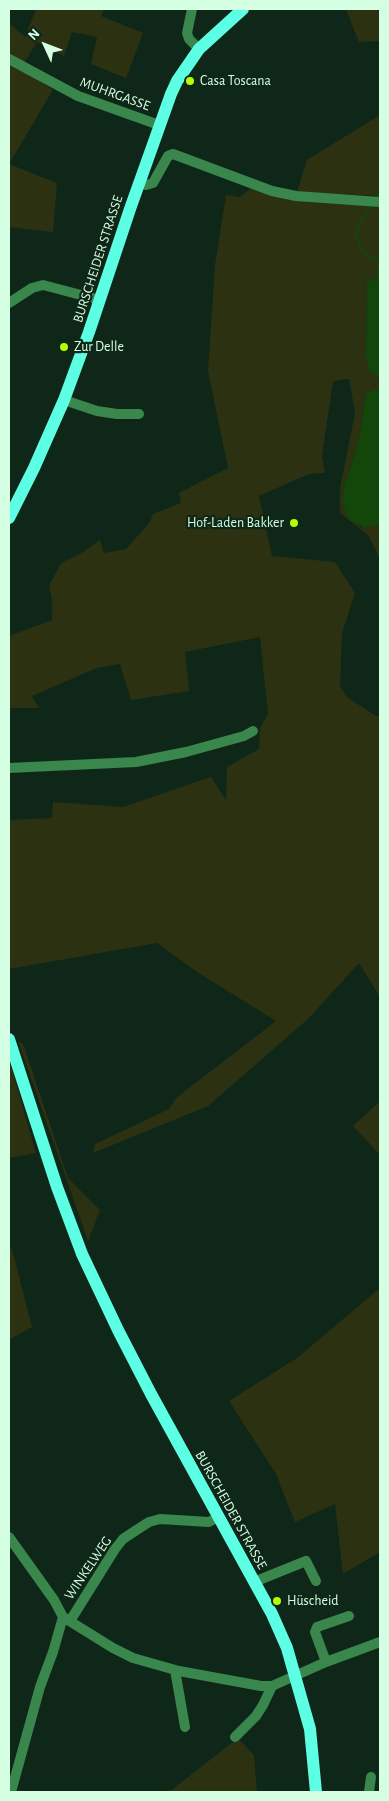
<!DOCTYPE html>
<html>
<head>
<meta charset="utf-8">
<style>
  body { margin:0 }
  #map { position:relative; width:389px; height:1801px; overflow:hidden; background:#0f2718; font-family:"Alegreya Sans",sans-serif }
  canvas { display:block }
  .frame { position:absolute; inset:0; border:10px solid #d5ffe2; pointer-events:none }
  .north { position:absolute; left:20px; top:20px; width:50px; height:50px; -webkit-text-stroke:4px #0f2718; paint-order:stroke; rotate:313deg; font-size:14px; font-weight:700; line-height:20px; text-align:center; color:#d5ffe2 }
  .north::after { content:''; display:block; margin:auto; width:18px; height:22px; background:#d5ffe2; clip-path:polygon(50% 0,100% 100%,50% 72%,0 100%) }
</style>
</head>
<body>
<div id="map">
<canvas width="389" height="1801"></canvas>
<div class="frame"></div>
<div class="north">N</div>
</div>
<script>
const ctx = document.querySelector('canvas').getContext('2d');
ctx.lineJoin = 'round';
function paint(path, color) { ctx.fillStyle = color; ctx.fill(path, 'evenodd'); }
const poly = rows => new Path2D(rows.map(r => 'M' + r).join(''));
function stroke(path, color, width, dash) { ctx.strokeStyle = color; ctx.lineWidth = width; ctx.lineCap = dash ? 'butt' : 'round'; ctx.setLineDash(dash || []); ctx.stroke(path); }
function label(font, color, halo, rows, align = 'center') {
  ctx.font = font + ' "Alegreya Sans",sans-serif'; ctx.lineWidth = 4.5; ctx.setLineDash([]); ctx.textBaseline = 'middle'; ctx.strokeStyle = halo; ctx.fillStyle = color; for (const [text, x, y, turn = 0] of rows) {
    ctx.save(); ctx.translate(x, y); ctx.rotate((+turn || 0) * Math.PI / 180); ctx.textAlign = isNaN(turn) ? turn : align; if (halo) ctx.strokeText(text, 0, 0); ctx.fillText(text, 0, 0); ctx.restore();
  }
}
paint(poly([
  [36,9,104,9,101,16,143,33,126,78,91,64,97,37,72,32,64,56,37,42,21,68,53,90,9,164,57,183,53,232,9,227,9,23,25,37],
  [346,9,380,9,380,41,359,42],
  [380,115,380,196,297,192,307,160],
  [251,188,380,203,380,266,377,265,376,281,367,280,366,358,378,377,380,377,380,390,371,390,366,394,360,436,344,487,360,527,380,525,380,559,368,535,340,513,340,488,355,413,349,379,333,381,322,456,325,473,309,474,259,496,272,556,335,562,355,593,342,633,340,686,347,697,376,716,380,716,380,997,359,963,308,1019,208,1106,93,1153,95,1144,169,1109,176,1098,276,1021,197,972,157,943,9,969,9,820,52,818,53,802,123,807,211,777,226,800,227,767,259,749,260,729,268,713,260,637,185,652,189,691,131,700,120,664,97,668,32,696,39,708,9,708,9,636,52,620,52,601,49,586,61,563,85,551,100,540,104,553,126,549,150,522,153,514,181,503,179,493,228,468,208,371,215,265,226,195,240,197],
  [18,1041,23,1044,68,1178,100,1210,88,1241],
  [9,1059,36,1153,9,1158],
  [380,1101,380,1155,353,1126],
  [9,1248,12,1249,32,1327,9,1340],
  [380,1288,380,1552,343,1574,335,1504,295,1522,276,1474,229,1401,297,1358],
  [238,1738,254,1755,257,1792,169,1792]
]), '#2c3112');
paint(poly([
  [377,265,380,266,380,377,369,371,366,358,367,279,376,281],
  [371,390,380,390,380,525,364,527,350,521,343,505,344,487,360,436,366,394]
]), '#134609');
stroke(poly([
  [376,197,380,193],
  [372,205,359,224,356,235,362,252,368,257,380,260]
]), '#134609', 2);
stroke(poly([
  [192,9,187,33,189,39,199,49],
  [9,59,78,96,159,125],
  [139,183,146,185,153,183,168,156,173,154,272,191,296,196,380,202],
  [9,303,32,288,43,285,100,300],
  [64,400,97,411,117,414,139,414],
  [9,768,136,762,186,752,244,736,253,731],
  [9,1537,54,1600,63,1617,53,1652,40,1687,11,1792],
  [254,1582,306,1561,316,1581],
  [63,1617,113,1648,133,1658,179,1671,261,1686,272,1686,326,1662,380,1642],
  [70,1621,115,1549,123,1539,135,1531,149,1522,160,1519,209,1522,218,1517],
  [326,1662,315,1632,317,1627,349,1616],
  [175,1670,185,1727],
  [235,1737,256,1716,263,1705,272,1686],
  [369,1792,371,1777]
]), '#39874c', 10);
stroke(poly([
  [9,518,34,468,64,400,89,332,130,209,171,94,177,81,199,49,243,9],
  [9,1039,57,1187,82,1254,118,1330,151,1394,272,1614,287,1648,310,1729,316,1792]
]), '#5cffe3', 12);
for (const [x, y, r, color] of [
  [190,81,5,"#b2ff01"],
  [64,347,5,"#b2ff01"],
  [294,523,5,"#b2ff01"],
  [277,1601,5,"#b2ff01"]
]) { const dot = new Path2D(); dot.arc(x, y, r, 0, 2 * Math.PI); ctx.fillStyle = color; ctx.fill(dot); stroke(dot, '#0f2718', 2); }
label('14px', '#d5ffe2', '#0f2718', [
  ["Casa Toscana",200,81],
  ["Zur Delle",74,347],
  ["Hof-Laden Bakker",284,523,"right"],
  ["Hüscheid",287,1601]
], 'left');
label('14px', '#d5ffe2', '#0f2718', [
  ["MUHRGASSE",115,94,20],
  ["BURSCHEIDER STRASSE",98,259,-72],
  ["BURSCHEIDER STRASSE",231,1510,61],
  ["WINKELWEG",88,1568,-56]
]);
</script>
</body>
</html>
